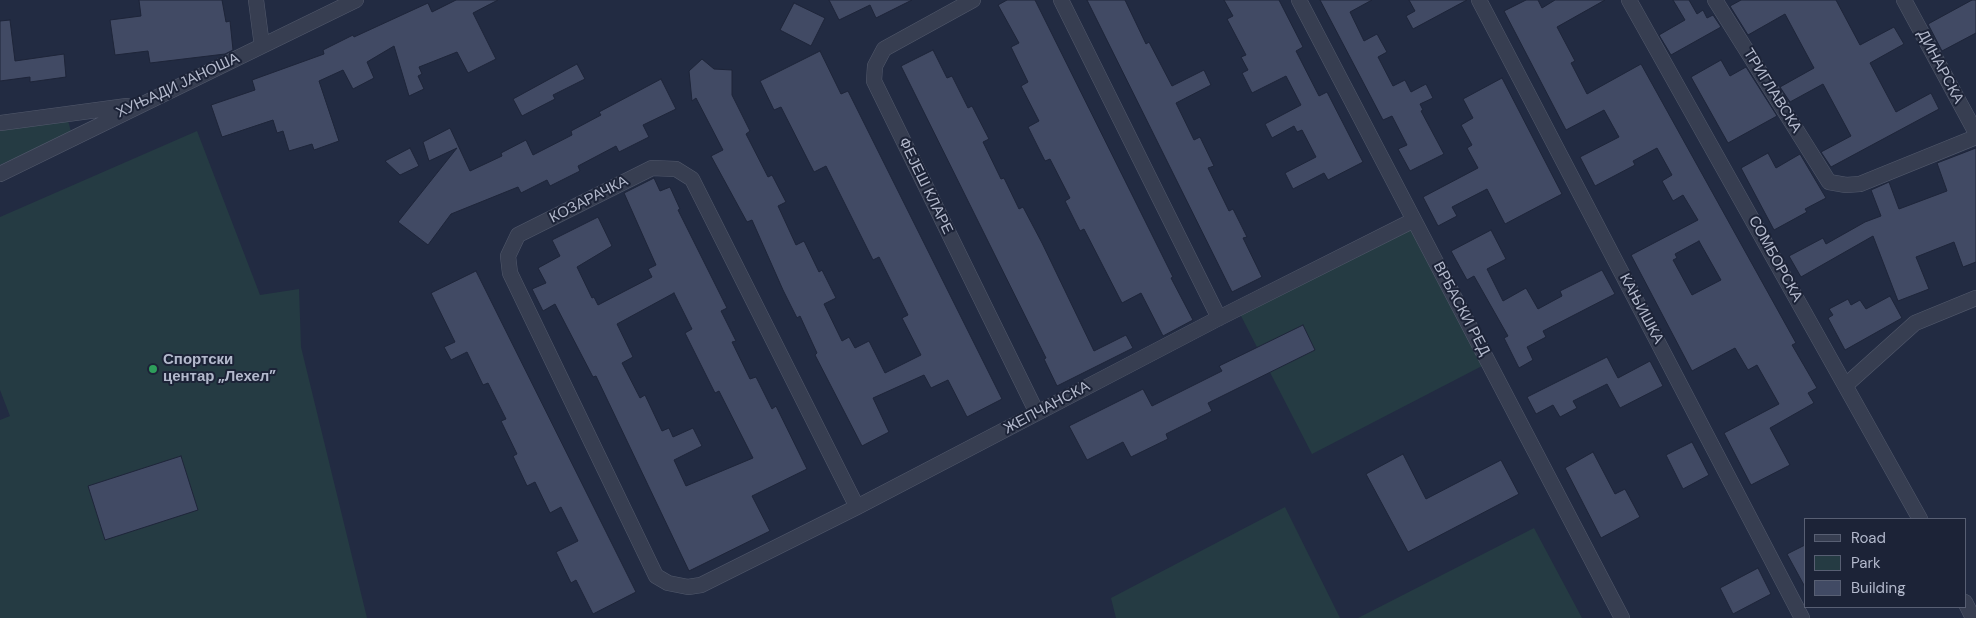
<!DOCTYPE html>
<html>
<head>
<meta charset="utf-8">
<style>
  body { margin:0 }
  #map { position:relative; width:1976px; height:618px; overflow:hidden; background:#222b42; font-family:"DM Sans",sans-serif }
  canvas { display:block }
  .legend { position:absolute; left:1804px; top:518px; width:162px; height:90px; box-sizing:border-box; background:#1c2337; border:1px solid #585f73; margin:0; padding:6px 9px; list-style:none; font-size:15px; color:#b3b9cc }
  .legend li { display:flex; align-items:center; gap:10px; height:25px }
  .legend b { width:25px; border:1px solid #585f73 }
</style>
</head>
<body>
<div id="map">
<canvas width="1976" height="618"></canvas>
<ul class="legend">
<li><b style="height:6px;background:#373e51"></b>Road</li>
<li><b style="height:14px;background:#253b43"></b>Park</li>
<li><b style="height:14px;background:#414a64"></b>Building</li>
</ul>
</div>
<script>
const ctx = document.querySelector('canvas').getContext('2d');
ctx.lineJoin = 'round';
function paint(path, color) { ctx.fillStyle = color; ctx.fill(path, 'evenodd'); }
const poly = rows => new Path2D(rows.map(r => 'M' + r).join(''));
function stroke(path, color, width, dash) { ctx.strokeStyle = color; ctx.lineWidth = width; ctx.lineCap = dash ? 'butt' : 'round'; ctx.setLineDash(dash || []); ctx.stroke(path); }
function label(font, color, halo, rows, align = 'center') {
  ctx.font = font + ' "DM Sans",sans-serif'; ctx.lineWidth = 4; ctx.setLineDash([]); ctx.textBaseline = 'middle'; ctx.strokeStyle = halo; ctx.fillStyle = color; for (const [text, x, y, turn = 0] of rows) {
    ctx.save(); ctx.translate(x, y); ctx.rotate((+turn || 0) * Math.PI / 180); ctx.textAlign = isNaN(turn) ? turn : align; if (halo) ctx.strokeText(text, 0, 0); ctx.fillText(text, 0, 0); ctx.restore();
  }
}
paint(poly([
  [68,120,71,132,0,165,0,126],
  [197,131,260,295,299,289,301,347,367,618,0,618,0,420,10,416,0,390,0,217],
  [1410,226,1482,366,1312,454,1240,314],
  [1285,507,1340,618,1116,618,1111,598],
  [1534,528,1582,618,1358,618]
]), '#253b43');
const building = poly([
  [139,0,222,0,226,22,230,21,233,50,225,54,150,63,148,51,115,55,110,20,141,16,139,0],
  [456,0,498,0,473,13,496,59,468,73,457,52,419,67,422,74,418,76,424,89,409,96,394,46,367,62,374,78,353,89,343,70,319,81,339,141,314,150,312,144,289,151,283,131,277,133,273,120,222,137,211,105,255,90,252,80,324,54,323,50,353,35,354,37,428,3,432,12,456,0],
  [829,0,912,0,876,18,870,5,839,20,829,0],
  [1007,0,1035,0,1173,277,1171,278,1193,320,1163,336,1141,293,1122,303,1084,229,1080,231,1065,201,1070,198,1050,159,1045,161,1028,127,1039,121,1021,86,1028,82,1011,47,1019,43,998,5,1007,0],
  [1087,0,1125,0,1146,44,1149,42,1172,86,1204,70,1211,85,1176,103,1194,140,1200,137,1214,166,1208,168,1229,211,1233,209,1247,237,1243,238,1262,277,1232,292,1087,0],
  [1224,0,1279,0,1303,47,1296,51,1319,96,1327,92,1363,162,1328,180,1324,173,1293,189,1285,173,1316,157,1302,130,1297,132,1294,126,1272,138,1265,124,1301,105,1286,76,1252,93,1242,73,1248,70,1241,57,1246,55,1227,19,1233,16,1224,0],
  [1320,0,1372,0,1350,12,1364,41,1377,34,1387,52,1378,57,1393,86,1405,80,1411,92,1426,84,1433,98,1420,104,1423,110,1421,111,1444,154,1410,171,1398,149,1407,145,1392,116,1383,120,1320,0],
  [1409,0,1467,0,1413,29,1406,16,1415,11,1409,0],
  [1526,0,1538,0,1542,8,1555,0,1605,0,1557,27,1575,61,1571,63,1587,94,1641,64,1796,343,1792,345,1817,388,1808,393,1814,403,1770,428,1790,465,1751,485,1724,433,1779,404,1757,365,1748,370,1735,348,1692,371,1631,255,1698,220,1683,195,1673,201,1662,181,1672,175,1657,148,1633,161,1635,165,1595,186,1580,157,1619,137,1604,110,1566,130,1504,11,1526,0],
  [1699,241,1721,280,1692,295,1673,260,1677,258,1675,254,1699,241],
  [1673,0,1689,0,1697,14,1703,10,1707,18,1713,15,1721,27,1671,55,1659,35,1685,20,1673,0],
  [1741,0,1836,0,1860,45,1894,27,1904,44,1870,63,1896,112,1931,93,1939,109,1831,167,1821,152,1851,136,1823,84,1790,102,1780,87,1814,68,1785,14,1748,35,1730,6,1741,0],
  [1972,0,1976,0,1976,33,1942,51,1928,24,1972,0],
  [794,3,825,18,811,46,780,30,794,3],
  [10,20,15,61,64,54,66,77,30,82,30,77,0,81,0,21,10,20],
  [933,50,947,78,952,76,968,108,972,106,989,139,983,142,1001,179,1004,178,1019,209,1023,207,1042,243,1094,351,1126,335,1133,348,1057,386,1044,359,1046,358,901,66,933,50],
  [820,51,841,94,848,91,1002,399,967,417,948,380,931,388,924,375,873,398,889,432,862,446,815,355,817,353,800,316,797,318,783,290,752,220,747,222,711,156,723,150,696,98,692,101,689,71,702,59,714,69,732,70,732,95,750,131,746,134,768,177,772,175,786,202,778,206,796,245,804,241,819,272,822,270,836,298,824,304,842,341,849,337,855,348,869,341,885,373,921,355,902,318,908,315,879,257,873,260,826,166,814,172,781,107,774,110,760,81,820,51],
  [1721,60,1730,76,1746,67,1777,116,1728,143,1691,77,1721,60],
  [577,64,585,79,553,95,555,99,522,116,513,99,577,64],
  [1502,78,1562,194,1505,224,1487,189,1452,207,1457,216,1438,226,1423,197,1478,168,1467,148,1472,145,1461,125,1473,118,1463,99,1502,78],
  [661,79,676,109,643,125,649,137,619,152,616,146,578,166,580,171,550,186,547,180,521,193,518,187,451,214,428,245,398,222,457,148,429,161,423,142,450,128,470,171,502,156,501,153,526,140,533,155,572,135,571,131,601,115,599,112,661,79],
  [410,148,419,166,400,175,385,161,410,148],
  [1976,148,1976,262,1963,267,1954,242,1916,257,1929,289,1898,301,1873,236,1801,277,1789,256,1823,238,1826,244,1865,222,1881,216,1871,190,1889,182,1899,209,1947,191,1937,163,1976,148],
  [1768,153,1776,168,1800,154,1826,198,1805,209,1807,212,1774,230,1741,168,1768,153],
  [654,178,660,191,670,187,680,209,678,210,727,308,721,311,736,341,732,342,750,379,756,377,772,409,776,406,807,469,752,496,770,531,689,571,596,376,593,377,555,304,543,311,532,289,546,283,538,268,560,256,552,240,598,217,612,246,577,267,592,298,594,297,598,305,652,277,648,269,656,265,624,193,654,178],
  [674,293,692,329,685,333,715,393,719,391,753,458,686,486,674,460,702,446,693,428,673,437,669,428,662,431,645,395,640,398,622,363,633,357,617,324,674,293],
  [1491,230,1506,259,1487,269,1503,301,1526,288,1538,309,1562,296,1560,291,1602,270,1615,294,1543,331,1546,337,1527,347,1533,360,1519,368,1504,338,1508,336,1474,276,1467,280,1451,251,1491,230],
  [476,271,636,592,593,614,576,580,571,583,556,552,578,541,561,507,550,513,535,482,527,486,513,456,517,454,501,421,506,419,488,383,483,385,467,352,451,360,444,347,455,342,431,293,476,271],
  [1890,296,1902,318,1845,350,1828,318,1833,315,1829,309,1848,299,1851,305,1860,300,1866,309,1890,296],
  [1303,325,1315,350,1208,403,1212,411,1166,434,1168,439,1131,457,1123,442,1087,460,1069,426,1143,389,1152,406,1222,371,1219,366,1303,325],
  [1607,357,1618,378,1650,361,1663,386,1620,408,1607,384,1573,401,1577,408,1560,417,1553,405,1536,414,1527,397,1607,357],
  [1692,442,1709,475,1683,489,1666,455,1692,442],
  [1593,452,1615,494,1625,489,1640,517,1601,538,1565,468,1593,452],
  [1403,454,1426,499,1501,460,1519,494,1408,552,1366,474,1403,454],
  [181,456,198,510,105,540,88,486,181,456],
  [1805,545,1805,587,1787,554,1805,545],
  [1758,568,1771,594,1733,614,1720,588,1758,568]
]);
paint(building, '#414a64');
stroke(building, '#1e2539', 1);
const minor = poly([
  [256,0,262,46],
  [973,0,884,49,875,66,874,81,1037,413],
  [1061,0,1219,318],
  [1299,0,1622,618],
  [1479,0,1802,618],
  [1629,0,1920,519],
  [1715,0,1829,182,1846,185,1860,184,1976,137],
  [1904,0,1976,133],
  [0,123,127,106],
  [0,174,356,0],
  [1846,385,1915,323,1976,298],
  [857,507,692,179,676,169,652,168,518,235,508,256,510,273,656,576,668,583,688,587,701,585,857,507,1219,318,1414,220],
  [1965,602,1973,618]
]);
stroke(minor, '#52596c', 16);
stroke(minor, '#373e51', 15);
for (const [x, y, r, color] of [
  [153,369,5,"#2e9e5b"]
]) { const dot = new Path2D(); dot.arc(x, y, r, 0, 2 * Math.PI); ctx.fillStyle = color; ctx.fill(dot); stroke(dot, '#1c2337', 2); }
label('15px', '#b3b9cc', '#1c2337', [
  ["ДИНАРСКА",1940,67,62],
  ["ХУЊАДИ ЈАНОША",178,86,-25],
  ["ТРИГЛАВСКА",1772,91,58],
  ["ФЕЈЕШ КЛАРЕ",925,186,64],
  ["КОЗАРАЧКА",589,200,-27],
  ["СОМБОРСКА",1775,259,61],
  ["ВРБАСКИ РЕД",1461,309,62],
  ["КАЊИШКА",1641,309,62],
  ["ЖЕПЧАНСКА",1047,408,-28]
]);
label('bold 15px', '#b3b9cc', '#1c2337', [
  ["Спортски",163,360],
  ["центар „Лехел”",163,377]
], 'left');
</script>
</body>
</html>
